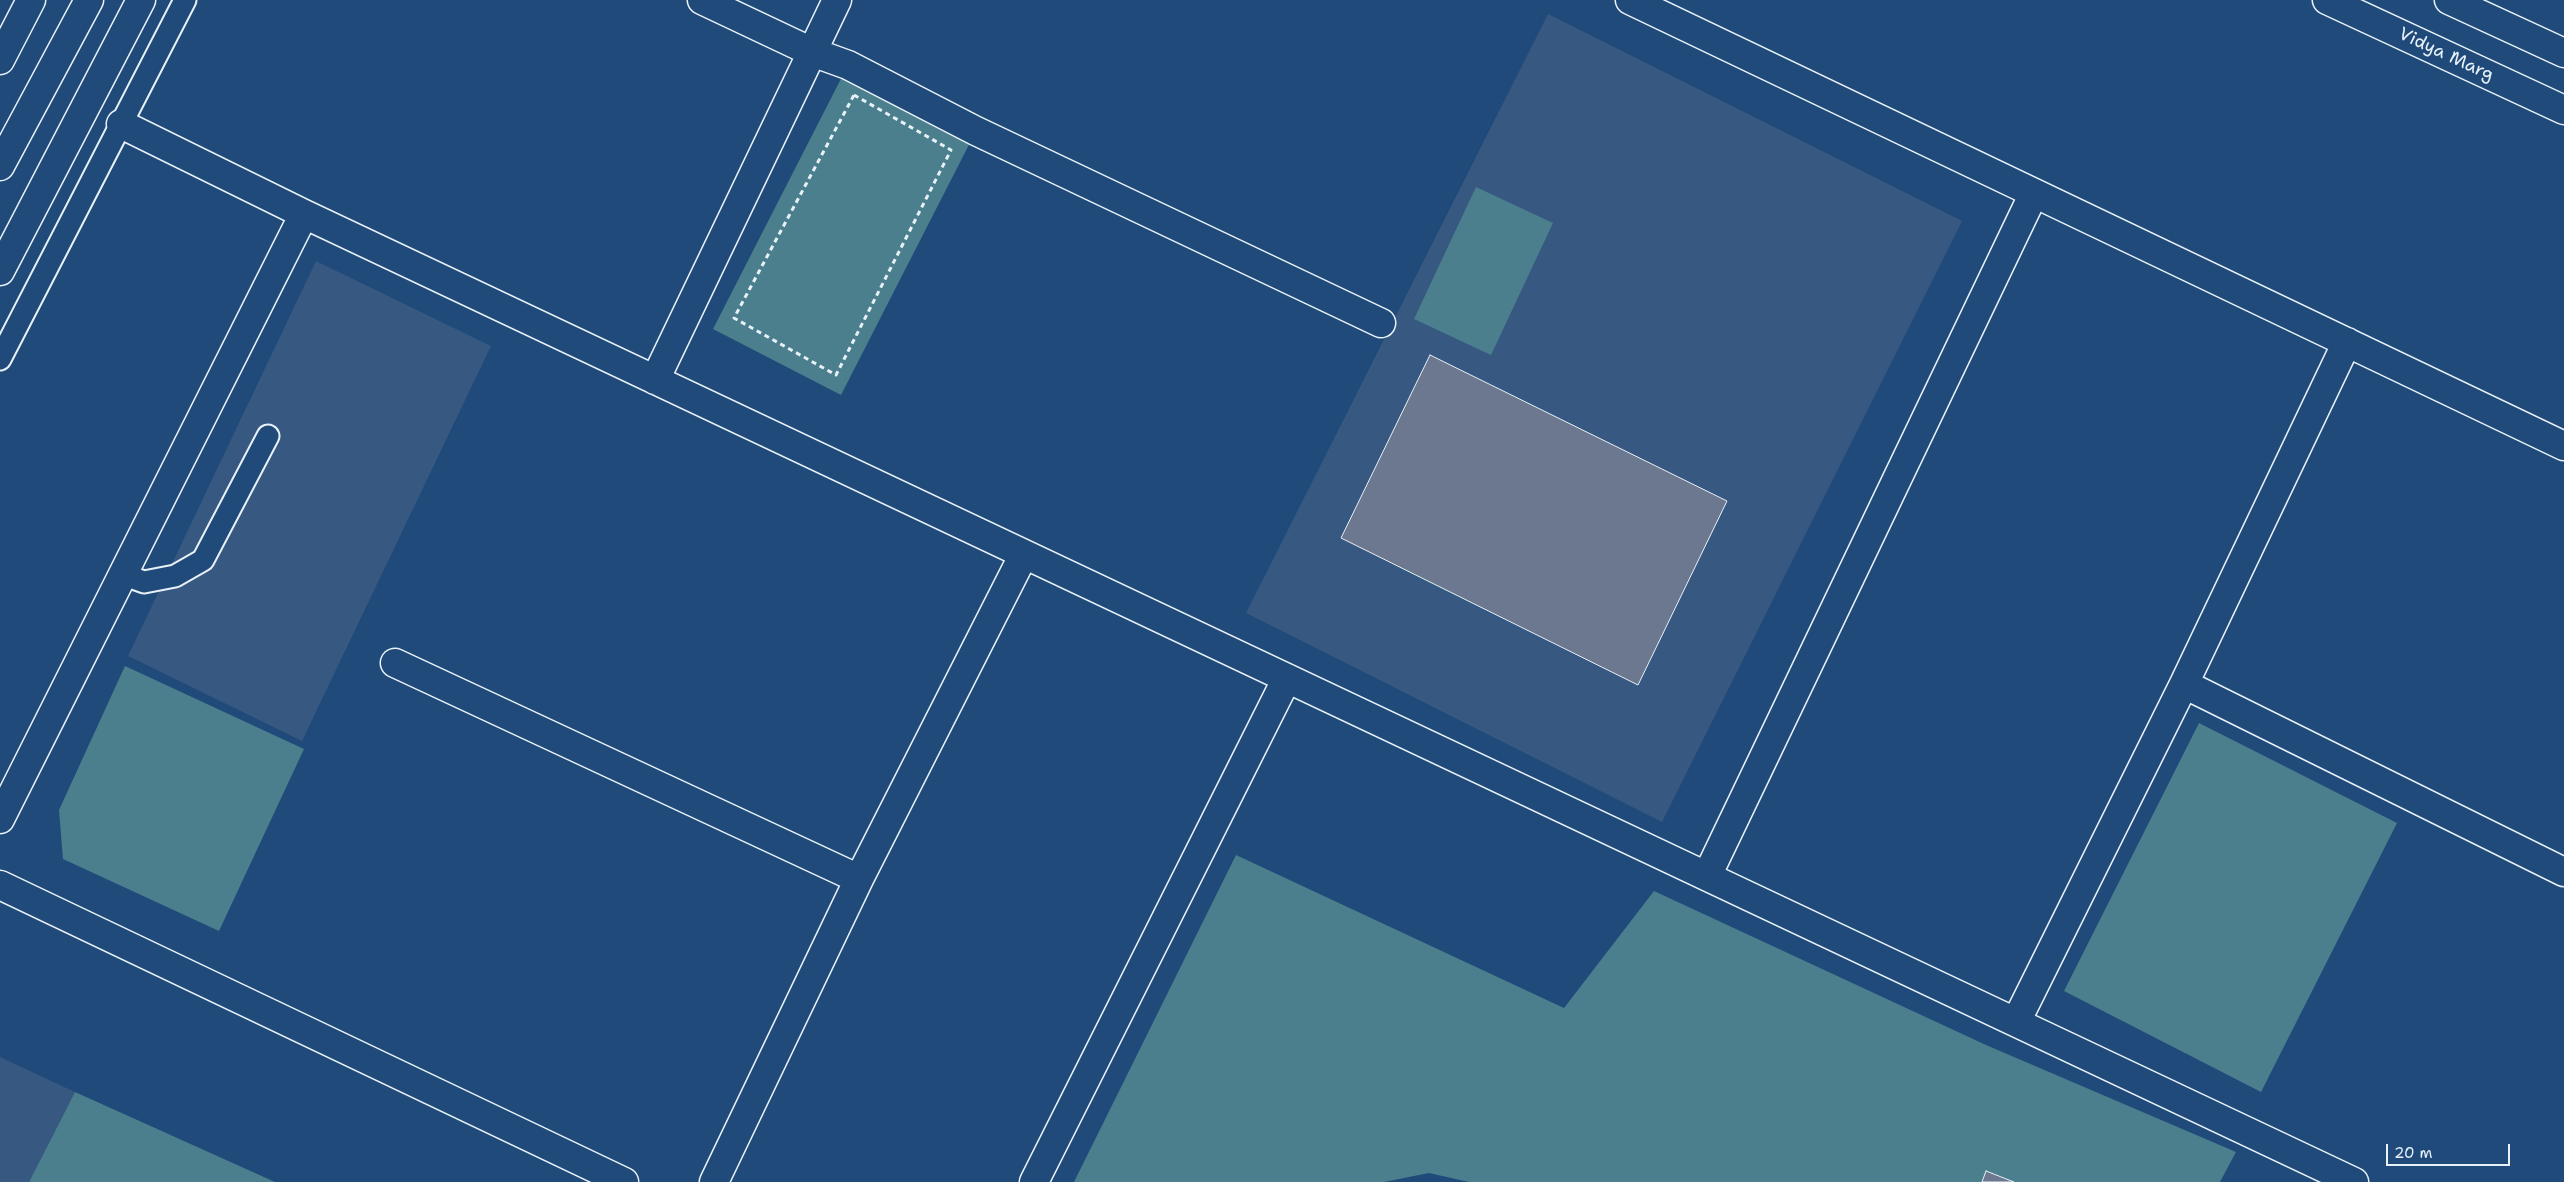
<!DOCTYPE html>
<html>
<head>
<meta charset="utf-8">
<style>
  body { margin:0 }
  #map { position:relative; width:2564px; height:1182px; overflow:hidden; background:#1f4a7a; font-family:"Shantell Sans",sans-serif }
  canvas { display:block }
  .scale { position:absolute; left:2386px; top:1144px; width:124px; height:22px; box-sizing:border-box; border:2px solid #e8f1f8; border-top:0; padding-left:6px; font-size:15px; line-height:18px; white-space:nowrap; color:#e8f1f8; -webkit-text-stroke:4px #1f4a7a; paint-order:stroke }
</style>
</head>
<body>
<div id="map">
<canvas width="2564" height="1182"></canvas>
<div class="scale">20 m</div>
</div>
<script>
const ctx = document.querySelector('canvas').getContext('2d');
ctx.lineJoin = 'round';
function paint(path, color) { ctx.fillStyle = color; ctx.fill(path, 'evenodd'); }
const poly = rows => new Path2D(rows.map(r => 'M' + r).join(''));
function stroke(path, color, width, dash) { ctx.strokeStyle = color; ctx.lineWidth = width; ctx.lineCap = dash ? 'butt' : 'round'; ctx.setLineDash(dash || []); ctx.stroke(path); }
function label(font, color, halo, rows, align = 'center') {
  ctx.font = font + ' "Shantell Sans",sans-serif'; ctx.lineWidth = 4; ctx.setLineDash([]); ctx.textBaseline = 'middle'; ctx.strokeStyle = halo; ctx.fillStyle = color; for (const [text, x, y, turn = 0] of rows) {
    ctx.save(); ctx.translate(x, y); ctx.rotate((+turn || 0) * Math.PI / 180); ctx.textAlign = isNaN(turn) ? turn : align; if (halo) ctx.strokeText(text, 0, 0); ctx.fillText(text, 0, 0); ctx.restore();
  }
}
paint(poly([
  [1548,14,1962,221,1662,822,1246,613],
  [316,261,491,346,302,741,128,656],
  [0,1057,75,1092,29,1182,0,1182]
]), '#365881');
paint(poly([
  [848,65,976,131,841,395,713,329],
  [1476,187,1553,223,1491,355,1414,319],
  [125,666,304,749,219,931,63,859,59,810],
  [2199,723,2397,823,2261,1092,2064,991],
  [1236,855,1564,1008,1654,891,1986,1045,2236,1152,2220,1182,1469,1182,1429,1173,1384,1182,1074,1182],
  [75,1092,275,1182,29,1182]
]), '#4b7f8d');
const building = poly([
  [1430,355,1727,501,1638,685,1341,538,1430,355],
  [1986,1171,2014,1182,1982,1182,1986,1171]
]);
paint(building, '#6b7890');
stroke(building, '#e8f1f8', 1);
const lane = poly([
  [0,359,185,0],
  [122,574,144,582,175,576,203,560,268,436]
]);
const street = poly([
  [702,0,812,52,848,65,976,131,1381,323],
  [1630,0,2564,446],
  [0,60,31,0],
  [121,124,304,214,2354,1182],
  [655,380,837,0],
  [395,663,859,879],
  [2184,684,2564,872],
  [0,819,304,214],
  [1707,876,2034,193],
  [0,885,624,1182],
  [2016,1022,2184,684,2347,342],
  [714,1182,859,879,1024,554],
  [1034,1182,1287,678]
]);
const secondary = poly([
  [2327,0,2564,110],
  [2449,0,2564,53],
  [0,166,89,0],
  [0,271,141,0]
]);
stroke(lane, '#e8f1f8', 25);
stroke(street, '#e8f1f8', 31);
stroke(secondary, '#e8f1f8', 31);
stroke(poly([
  [854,95,951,150,836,375,734,318,854,95]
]), '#e8f1f8', 3, [5, 4]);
stroke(lane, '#1f4a7a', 21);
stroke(street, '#1f4a7a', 28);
stroke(secondary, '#1f4a7a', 28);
label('18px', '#e8f1f8', '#1f4a7a', [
  ["Vidya Marg",2446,55,25]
]);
</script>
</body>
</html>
